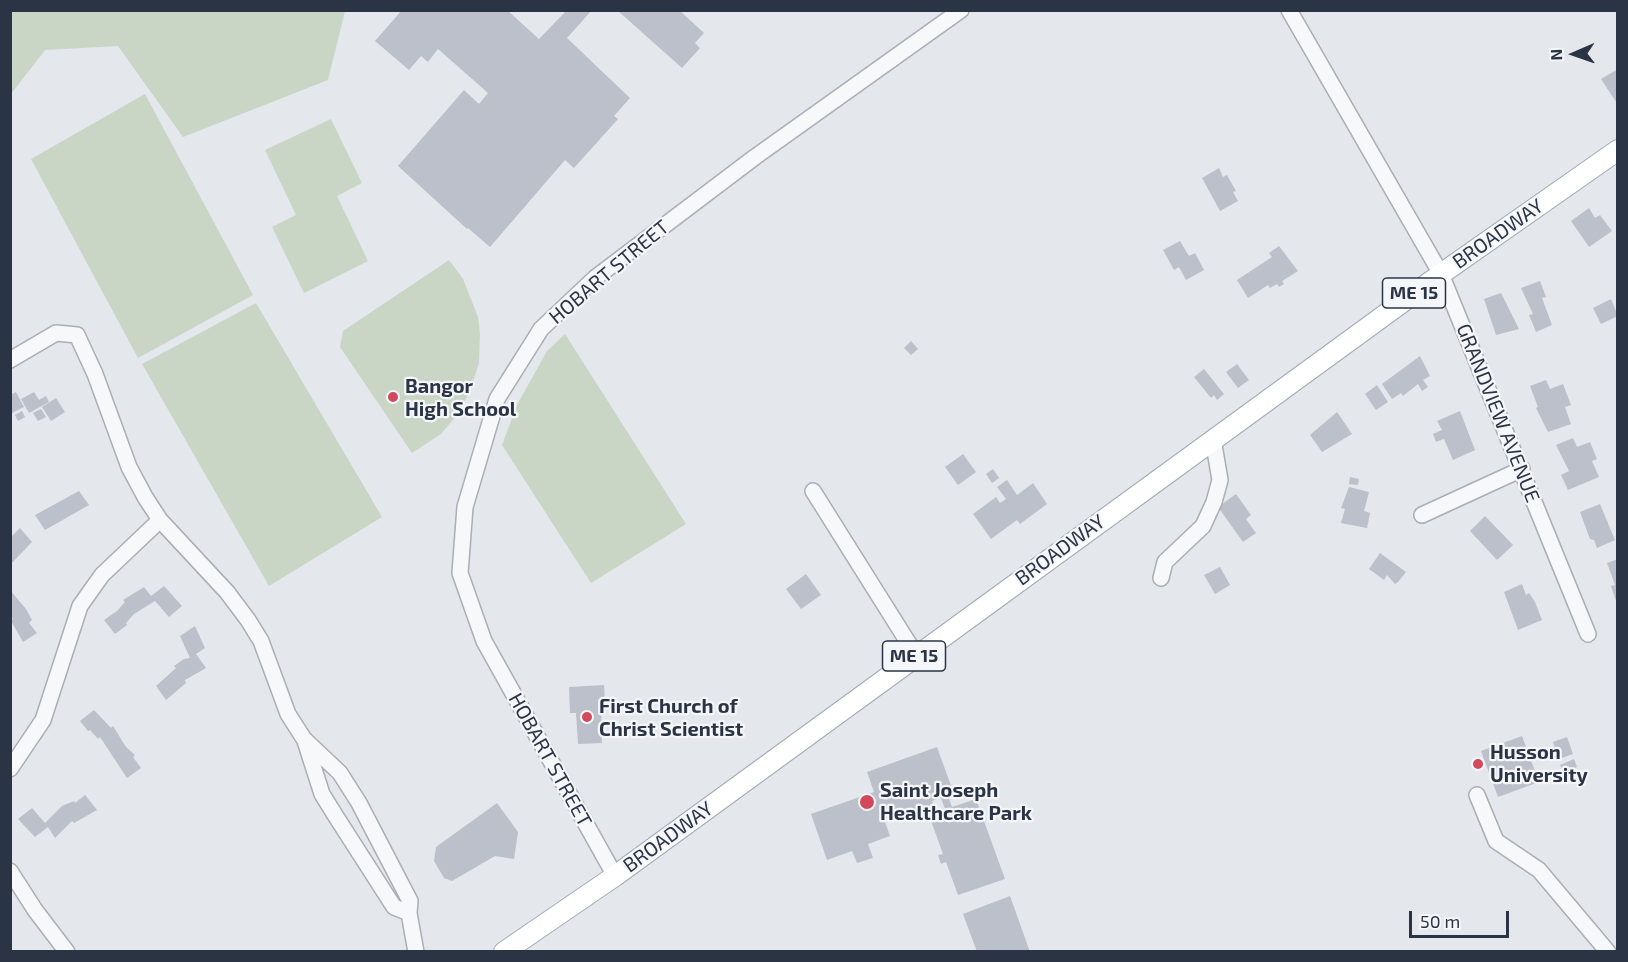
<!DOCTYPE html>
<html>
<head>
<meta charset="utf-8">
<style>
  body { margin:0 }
  #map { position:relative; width:1628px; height:962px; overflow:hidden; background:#e4e7ec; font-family:"Exo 2",sans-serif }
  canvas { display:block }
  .frame { position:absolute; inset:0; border:12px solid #2b3445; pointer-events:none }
  .north { position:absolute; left:1544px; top:24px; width:60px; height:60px; -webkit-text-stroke:4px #f4f6f9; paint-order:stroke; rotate:268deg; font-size:16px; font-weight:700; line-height:24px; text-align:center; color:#2b3445 }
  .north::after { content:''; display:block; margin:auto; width:21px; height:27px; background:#2b3445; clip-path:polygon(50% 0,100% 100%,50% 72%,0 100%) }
  .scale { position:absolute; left:1409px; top:911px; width:100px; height:27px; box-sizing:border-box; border:3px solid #2b3445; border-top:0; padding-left:8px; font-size:18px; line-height:21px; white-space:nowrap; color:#2b3445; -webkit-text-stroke:4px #f4f6f9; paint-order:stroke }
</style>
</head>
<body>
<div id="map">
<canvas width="1628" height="962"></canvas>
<div class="frame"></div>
<div class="north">N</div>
<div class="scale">50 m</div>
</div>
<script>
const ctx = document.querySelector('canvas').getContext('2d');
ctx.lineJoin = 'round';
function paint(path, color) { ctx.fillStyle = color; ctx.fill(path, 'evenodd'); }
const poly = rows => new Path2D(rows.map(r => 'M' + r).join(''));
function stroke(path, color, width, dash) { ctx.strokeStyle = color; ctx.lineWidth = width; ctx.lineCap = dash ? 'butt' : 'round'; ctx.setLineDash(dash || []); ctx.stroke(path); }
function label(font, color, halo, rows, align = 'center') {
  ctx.font = font + ' "Exo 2",sans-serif'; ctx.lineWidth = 4.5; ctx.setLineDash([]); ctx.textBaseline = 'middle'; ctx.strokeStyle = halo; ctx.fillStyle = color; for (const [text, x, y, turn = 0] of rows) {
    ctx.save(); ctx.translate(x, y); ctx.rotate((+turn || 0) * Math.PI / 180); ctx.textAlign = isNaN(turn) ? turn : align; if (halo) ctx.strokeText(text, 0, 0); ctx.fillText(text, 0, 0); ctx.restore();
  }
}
paint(poly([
  [11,10,345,10,345,11,328,80,183,137,118,46,45,50,11,94],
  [145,94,253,295,138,358,31,159],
  [331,119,362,183,337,196,368,261,304,293,272,227,296,215,265,150],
  [449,260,463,279,478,317,480,334,479,363,470,391,457,415,441,434,412,453,340,347,343,331],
  [256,303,382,517,269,586,142,364],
  [565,334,686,524,591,583,502,445,517,405,547,351]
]), '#c9d6c5');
paint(poly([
  [402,10,507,10,539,39,567,10,592,10,567,38,630,98,614,116,618,119,574,168,565,160,490,247,468,228,467,229,398,166,464,90,479,104,488,93,438,49,428,62,421,56,409,70,375,41],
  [617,10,679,10,704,33,695,43,700,48,682,68],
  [1618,69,1618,105,1601,79],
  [1219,168,1223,177,1227,175,1236,191,1233,192,1238,201,1220,211,1202,178],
  [1589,208,1595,218,1600,215,1612,231,1589,247,1571,221],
  [1180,241,1189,256,1195,253,1204,270,1186,280,1179,267,1174,270,1163,250],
  [1279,246,1298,271,1282,281,1284,284,1279,287,1277,284,1270,288,1268,285,1248,298,1237,280,1272,257,1269,253],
  [1540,281,1546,297,1542,298,1552,325,1536,332,1529,315,1533,314,1521,288],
  [1501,293,1519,329,1496,335,1484,299],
  [1611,299,1618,316,1601,324,1593,308],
  [911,341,918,349,911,355,904,348],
  [1420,356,1430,376,1423,380,1428,387,1422,391,1418,384,1403,396,1401,393,1392,399,1382,384],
  [1237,364,1249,380,1238,388,1226,372],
  [1204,369,1224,394,1217,400,1214,395,1211,398,1194,377],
  [1546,380,1550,389,1563,384,1571,405,1565,407,1571,424,1548,432,1536,408,1538,407,1530,386],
  [1377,385,1388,402,1376,410,1365,394],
  [16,392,24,407,10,414,10,395],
  [34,392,39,400,46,396,49,402,29,413,21,399],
  [56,398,65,412,51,421,42,407],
  [41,409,46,417,38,421,33,413],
  [22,411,25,417,18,421,15,415],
  [1460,411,1475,450,1453,460,1444,439,1436,442,1433,434,1442,430,1437,421],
  [1337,412,1352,434,1322,452,1310,435],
  [1573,438,1577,447,1590,442,1597,459,1592,461,1599,477,1568,490,1561,475,1569,471,1556,445],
  [963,454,976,472,958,485,945,467],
  [993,469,999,478,992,483,986,474],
  [1350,477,1359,479,1358,485,1349,484],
  [1007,480,1017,495,1033,483,1047,504,1020,524,1017,520,991,539,973,514,996,497,1000,503,1006,499,997,487],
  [1349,487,1369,492,1364,511,1370,513,1367,528,1341,523,1345,509,1341,508],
  [79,491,89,505,45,530,35,515],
  [1236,494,1251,515,1246,519,1256,533,1243,542,1218,507],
  [1600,504,1615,540,1597,548,1594,540,1590,539,1580,512],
  [1485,516,1513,545,1497,560,1470,531],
  [20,528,32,542,10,565,10,538],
  [1380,553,1406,572,1398,582,1395,584,1387,575,1384,580,1369,569],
  [1618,559,1618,604,1617,604,1611,586,1615,585,1607,563],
  [1220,567,1230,585,1215,594,1204,575],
  [806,574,821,595,801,609,786,589],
  [1522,584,1526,595,1529,593,1535,602,1542,620,1518,630,1504,592],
  [164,586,182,606,169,617,155,601,134,614,126,623,127,625,115,634,104,620,117,611,125,602,123,600,144,587,151,596],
  [10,590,26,609,32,620,29,623,37,633,23,642,11,621,13,619,10,615],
  [195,626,205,648,196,654,206,668,185,680,186,683,166,700,156,686,176,668,174,666,184,659,190,658,180,636],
  [604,685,605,705,601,707,602,743,578,744,576,713,570,713,569,687],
  [94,710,111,728,113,726,126,747,135,755,133,757,141,768,127,778,100,737,98,739,90,730,88,731,80,721],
  [1522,736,1539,782,1498,797,1481,751],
  [1567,737,1573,754,1559,759,1553,742],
  [937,747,954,794,948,796,952,807,976,799,1005,879,958,895,946,862,941,864,938,855,943,854,929,815,945,809,941,798,932,801,935,809,908,818,906,811,884,819,890,836,868,844,873,858,857,863,852,851,827,860,811,814,874,792,867,772],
  [1574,759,1577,767,1564,773,1560,765],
  [85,795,97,810,74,823,72,821,55,838,48,827,35,837,18,819,32,808,45,823,62,806,74,801,75,803],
  [497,803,518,832,514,859,495,856,452,881,444,878,434,861,436,847],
  [1010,896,1030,952,977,952,963,914]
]), '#bbc0ca');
const minor = poly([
  [1289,10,1441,274,1588,634],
  [10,360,56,333,77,335,95,374,129,467,145,497,160,520,227,592,248,620,261,641,288,714,304,739,340,773,359,803,410,901,409,913,416,952],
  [813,491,916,655],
  [1422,515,1522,469],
  [1161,578,1165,562,1203,526,1214,502,1220,480,1213,439],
  [305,741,322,794,335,815,394,907,409,913],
  [10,769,43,720,80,606,102,575,160,520],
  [1477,795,1496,841,1539,870,1608,952],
  [10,871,35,910,67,952],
  [615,876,484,641,460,573,465,507,497,399,541,329,595,278,755,157,961,10]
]);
const major = poly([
  [504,952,615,876,1441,274,1618,150]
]);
stroke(minor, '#a9aeb7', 18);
stroke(major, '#a3abb8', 22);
stroke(minor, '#f7f8fa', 15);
stroke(major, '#fff', 20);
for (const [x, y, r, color] of [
  [393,397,6,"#d1495b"],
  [587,717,6,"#d1495b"],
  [1478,764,6,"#d1495b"],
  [867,802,8,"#d1495b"]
]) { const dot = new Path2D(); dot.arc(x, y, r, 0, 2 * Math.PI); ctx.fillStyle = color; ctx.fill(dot); stroke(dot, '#f4f6f9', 2); }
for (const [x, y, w] of [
  [1414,293,63],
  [914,656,63]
]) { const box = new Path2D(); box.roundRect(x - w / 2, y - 15, w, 30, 4.5); ctx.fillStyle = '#f4f6f9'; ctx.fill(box); stroke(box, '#2b3445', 1.5); }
label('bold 18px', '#2b3445', null, [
  ["ME 15",1414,293],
  ["ME 15",914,656]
]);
label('20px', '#2b3445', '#f4f6f9', [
  ["BROADWAY",1498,234,-35],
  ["HOBART STREET",609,272,-40],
  ["GRANDVIEW AVENUE",1498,413,68],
  ["BROADWAY",1060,550,-36],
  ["HOBART STREET",550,760,61],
  ["BROADWAY",668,837,-36]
]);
label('bold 20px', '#2b3445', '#f4f6f9', [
  ["Bangor",405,386],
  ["High School",405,409],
  ["First Church of",599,706],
  ["Christ Scientist",599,729],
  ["Husson",1490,752],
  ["University",1490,775],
  ["Saint Joseph",880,790],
  ["Healthcare Park",880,813]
], 'left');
</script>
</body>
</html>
